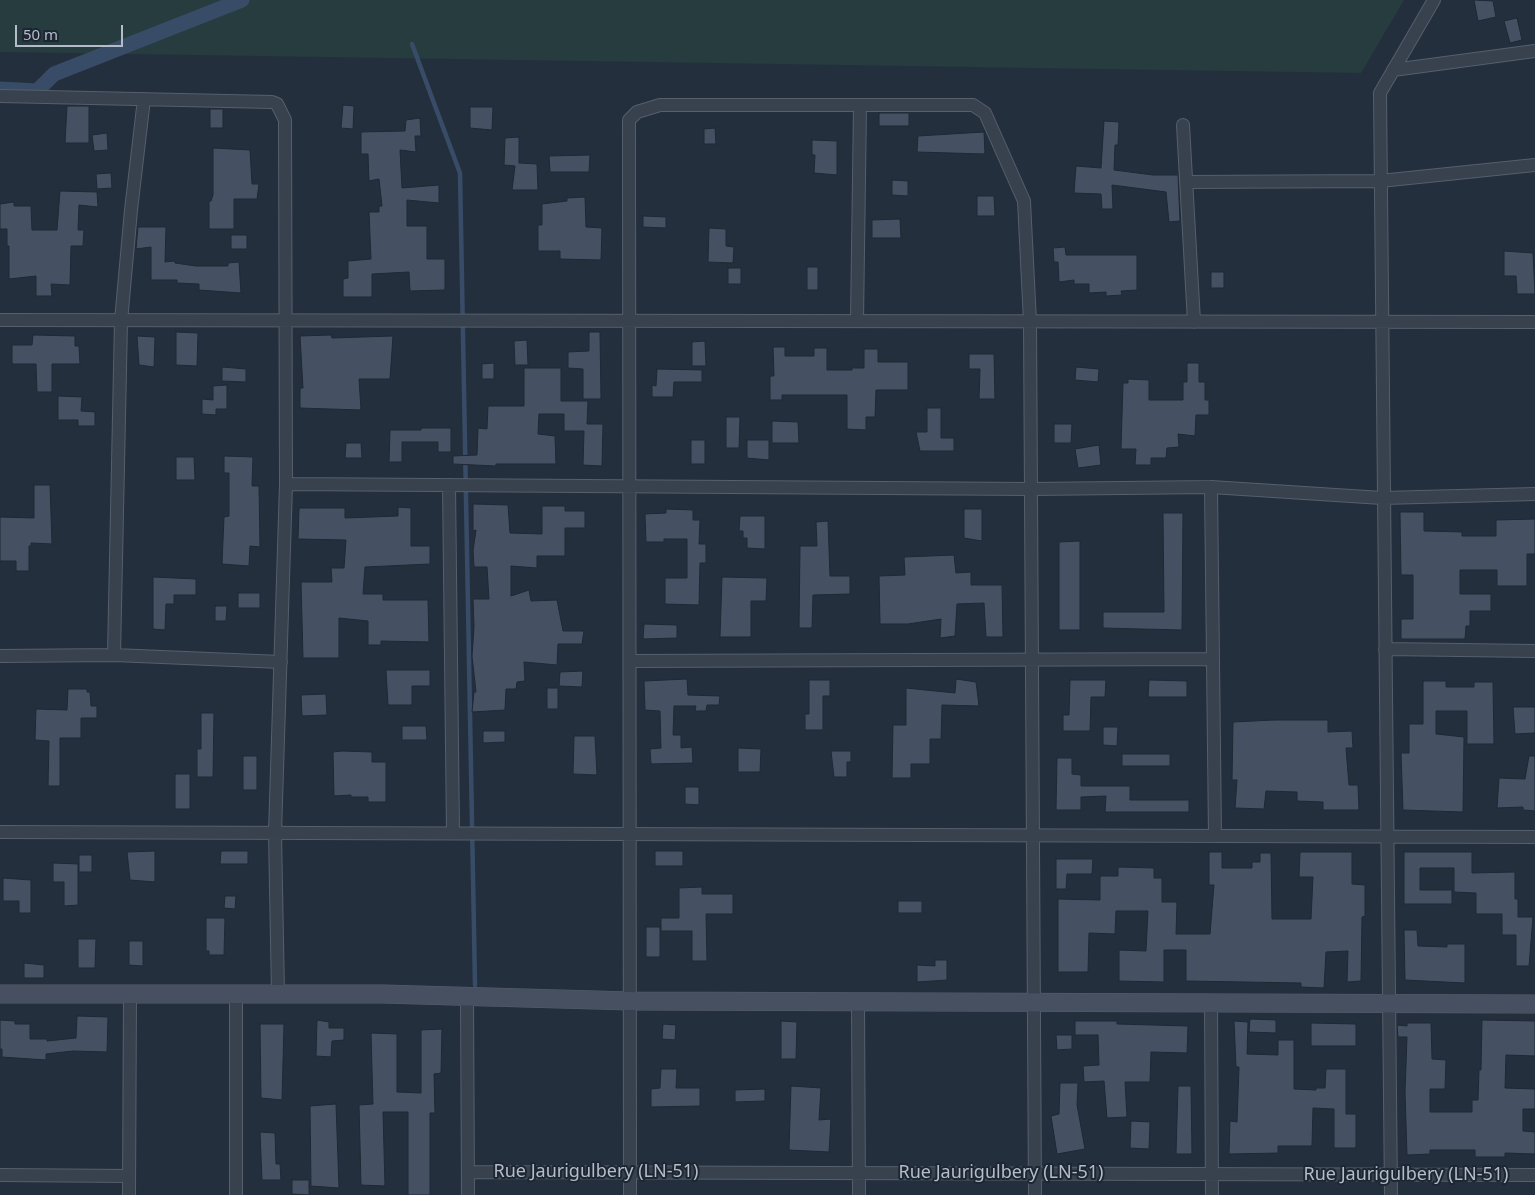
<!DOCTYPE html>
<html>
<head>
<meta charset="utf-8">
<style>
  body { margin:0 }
  #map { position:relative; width:1535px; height:1195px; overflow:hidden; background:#242f3e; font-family:"Noto Sans",sans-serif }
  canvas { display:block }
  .scale { position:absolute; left:15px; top:25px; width:108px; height:22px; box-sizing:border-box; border:2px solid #b4bcc9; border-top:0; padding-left:6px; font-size:15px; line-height:18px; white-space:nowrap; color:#b4bcc9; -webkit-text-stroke:4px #1d2633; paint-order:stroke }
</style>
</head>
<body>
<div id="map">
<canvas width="1535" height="1195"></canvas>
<div class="scale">50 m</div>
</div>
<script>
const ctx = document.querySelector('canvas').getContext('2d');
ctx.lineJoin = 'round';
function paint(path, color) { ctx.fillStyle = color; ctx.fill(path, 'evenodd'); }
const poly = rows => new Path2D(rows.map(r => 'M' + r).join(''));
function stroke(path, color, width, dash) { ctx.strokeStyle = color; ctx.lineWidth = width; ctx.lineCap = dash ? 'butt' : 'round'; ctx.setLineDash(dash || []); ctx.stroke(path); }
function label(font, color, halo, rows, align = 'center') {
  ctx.font = font + ' "Noto Sans",sans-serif'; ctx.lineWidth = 4; ctx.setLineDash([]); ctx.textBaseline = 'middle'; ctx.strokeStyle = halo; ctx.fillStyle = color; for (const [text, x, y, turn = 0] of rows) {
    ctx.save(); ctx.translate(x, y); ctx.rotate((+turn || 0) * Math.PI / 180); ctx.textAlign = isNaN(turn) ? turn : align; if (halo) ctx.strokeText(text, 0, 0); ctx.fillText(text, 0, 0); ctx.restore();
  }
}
paint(poly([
  [0,0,1404,0,1361,73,0,52]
]), '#263c3f');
stroke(poly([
  [412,44,460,173,475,985]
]), '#394c67', 4.5);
stroke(poly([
  [0,89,37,91,54,74,242,0]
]), '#394c67', 15);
const building = poly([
  [1474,0,1493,1,1496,17,1478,21,1474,0],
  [1517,18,1522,40,1510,43,1504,21,1517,18],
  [343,105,354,106,353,129,341,128,343,105],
  [67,106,89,106,89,143,65,143,67,106],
  [470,107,493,107,492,130,470,128,470,107],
  [210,109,223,109,223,128,210,128,210,109],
  [879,113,909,113,909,126,879,126,879,113],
  [420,118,421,136,415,136,416,152,400,150,402,188,439,185,439,203,407,200,407,226,427,226,427,259,445,259,445,290,410,291,409,272,372,274,372,297,343,297,343,279,348,278,348,261,371,259,369,212,379,212,379,206,382,206,379,179,369,181,368,154,361,154,361,132,405,131,406,120,420,118],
  [1104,121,1119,122,1118,145,1115,145,1114,170,1153,175,1178,175,1180,221,1169,222,1166,192,1112,185,1113,209,1102,209,1101,194,1074,193,1076,166,1101,168,1104,121],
  [715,128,716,144,704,144,704,129,715,128],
  [984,132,985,154,917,152,918,136,984,132],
  [107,133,108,150,94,151,92,135,107,133],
  [519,137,519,163,537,164,538,190,512,190,515,166,504,165,505,138,519,137],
  [812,140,837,141,837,175,814,173,815,155,812,155,812,140],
  [213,148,250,150,252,184,259,184,257,199,234,199,234,229,209,229,209,201,211,201,213,195,213,148],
  [590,155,589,172,550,172,549,156,590,155],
  [111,173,112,188,97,189,96,174,111,173],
  [892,180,908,181,908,196,892,195,892,180],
  [60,191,97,192,98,207,79,205,78,230,84,230,83,246,71,246,70,285,51,284,52,296,36,296,36,276,9,279,9,246,7,246,7,229,0,229,0,204,14,202,14,206,31,206,32,230,57,230,60,191],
  [977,196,994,196,995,216,977,216,977,196],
  [585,197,586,227,602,228,601,260,560,259,560,251,538,251,538,225,542,225,542,204,567,201,567,198,585,197],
  [643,216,666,217,666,228,643,227,643,216],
  [900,219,901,238,872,238,872,220,900,219],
  [138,227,166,227,165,262,175,261,175,263,196,266,228,266,228,263,239,262,241,293,199,290,199,284,177,283,177,280,151,280,151,247,136,249,138,227],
  [709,228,726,229,726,246,734,247,733,263,708,262,709,228],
  [231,235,247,235,247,249,231,249,231,235],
  [1065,247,1066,255,1137,255,1137,290,1121,291,1122,295,1106,296,1106,292,1089,293,1089,284,1074,284,1074,280,1059,282,1058,262,1054,262,1053,248,1065,247],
  [1504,251,1533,253,1535,294,1517,294,1516,276,1504,276,1504,251],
  [807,267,818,267,818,290,807,290,807,267],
  [728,268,741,268,741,284,728,284,728,268],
  [1211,272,1224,272,1224,288,1211,288,1211,272],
  [176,332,198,333,197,366,176,365,176,332],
  [589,332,600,332,601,399,583,399,583,369,568,368,568,352,589,351,589,332],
  [33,335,75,336,75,346,79,346,80,364,52,364,52,392,37,392,36,364,12,364,12,345,32,345,33,335],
  [331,335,332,338,393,336,390,379,359,379,361,410,300,408,300,388,303,388,300,336,331,335],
  [137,336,155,337,154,367,139,365,137,336],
  [527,340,528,365,515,365,514,341,527,340],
  [705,341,706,366,692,366,692,342,705,341],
  [773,347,785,347,785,356,814,356,814,348,827,348,827,370,852,370,852,368,864,368,864,349,878,349,878,362,908,362,908,390,876,390,875,417,866,417,866,430,847,429,847,395,782,395,782,400,770,400,770,376,774,376,773,347],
  [969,354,994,354,995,399,979,399,980,369,969,369,969,354],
  [494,363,494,379,482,379,482,364,494,363],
  [1187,363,1199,363,1199,382,1205,382,1205,400,1209,400,1209,415,1196,415,1195,436,1178,434,1179,447,1167,448,1166,458,1151,458,1151,465,1135,465,1136,449,1121,449,1123,383,1128,383,1128,379,1149,380,1149,400,1183,400,1183,382,1187,382,1187,363],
  [222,367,246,369,246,382,222,381,222,367],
  [1076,367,1099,369,1098,382,1075,380,1076,367],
  [524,368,561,368,561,401,588,401,587,424,603,424,602,466,583,465,584,431,564,431,564,414,539,414,538,434,555,436,556,464,496,464,496,466,453,464,453,456,477,455,478,428,487,429,488,406,524,406,524,368],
  [657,369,702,370,702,382,674,382,673,397,652,397,652,385,656,386,657,369],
  [227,385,227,409,216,409,216,415,202,414,202,399,213,400,213,386,227,385],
  [58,396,82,397,81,411,95,412,95,426,78,426,78,420,58,420,58,396],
  [927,408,941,408,941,438,954,438,954,451,920,451,916,432,927,432,927,408],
  [726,417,740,417,739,448,726,448,726,417],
  [772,421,798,422,799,443,772,443,772,421],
  [1054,424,1072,424,1071,443,1054,443,1054,424],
  [421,428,451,428,451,452,438,452,438,442,402,442,402,462,389,462,390,430,421,430,421,428],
  [691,440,705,440,705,464,691,464,691,440],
  [747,440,769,440,769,460,747,458,747,440],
  [346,443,361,443,362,458,345,458,346,443],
  [1099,445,1101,465,1078,468,1075,449,1099,445],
  [224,456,253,457,252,486,259,486,260,547,250,546,249,566,222,564,224,517,229,516,229,473,224,473,224,456],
  [176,457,194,457,195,480,176,480,176,457],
  [34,485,50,485,52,544,31,543,31,546,29,546,29,571,16,571,16,561,0,561,0,517,34,518,34,485],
  [473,504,508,505,510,533,542,534,542,506,565,506,565,511,585,511,585,528,565,528,565,556,537,556,537,568,511,566,511,596,529,590,531,601,557,600,563,631,584,631,582,644,558,644,557,665,524,662,525,681,517,682,516,689,506,689,505,710,472,712,474,692,476,692,472,656,474,627,473,599,489,599,487,567,474,567,473,551,476,530,473,531,473,504],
  [398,507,411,508,411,546,430,546,430,564,365,567,363,594,383,594,383,600,428,600,429,642,381,641,381,645,368,645,368,621,339,618,339,658,303,658,301,582,332,582,331,568,344,568,346,540,298,539,299,508,345,508,345,518,398,516,398,507],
  [666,509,693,510,693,520,700,520,699,544,706,544,706,563,700,563,699,605,665,604,665,578,687,578,687,539,664,539,664,542,646,542,645,514,666,513,666,509],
  [964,509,982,509,982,541,964,538,964,509],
  [1400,512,1424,512,1424,531,1462,532,1462,536,1496,536,1496,520,1535,519,1535,554,1527,554,1527,586,1497,586,1497,570,1460,570,1460,594,1491,594,1491,611,1470,611,1470,626,1466,626,1465,639,1401,639,1401,619,1413,619,1413,575,1401,575,1400,512],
  [1163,513,1183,513,1182,630,1103,628,1103,612,1164,612,1163,513],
  [740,516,765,516,765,549,747,548,747,538,743,538,743,531,739,531,740,516],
  [828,521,830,576,850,576,850,594,813,595,812,628,799,628,800,546,817,546,816,522,828,521],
  [1080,541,1080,630,1059,630,1059,542,1080,541],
  [954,555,956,573,971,572,971,585,1002,585,1003,637,986,637,984,603,957,604,955,636,940,638,941,619,908,624,880,624,879,576,905,575,904,557,954,555],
  [153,577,196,579,196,595,174,595,174,604,166,604,165,630,153,629,153,577],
  [722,577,767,578,766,601,751,601,751,637,720,637,722,577],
  [238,593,260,593,260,608,238,608,238,593],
  [215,606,227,606,226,621,215,621,215,606],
  [644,624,677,625,677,638,643,639,644,624],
  [386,670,430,670,430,686,412,686,412,705,388,705,386,670],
  [583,671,582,687,559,686,560,672,583,671],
  [687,679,688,695,720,696,719,705,707,705,706,711,695,711,696,706,674,706,673,735,681,735,681,748,692,747,693,763,651,764,650,749,661,748,660,711,645,710,644,681,687,679],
  [956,679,976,682,979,706,942,705,941,739,930,739,930,764,911,764,911,778,892,778,893,725,906,725,906,688,955,693,956,679],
  [809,680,830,680,830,696,823,696,823,730,805,730,805,714,809,714,809,680],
  [1070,680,1106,680,1105,697,1091,697,1090,731,1063,731,1063,715,1069,715,1070,680],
  [1149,680,1187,681,1187,697,1148,697,1149,680],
  [1423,681,1446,681,1446,687,1474,687,1474,682,1493,682,1494,744,1467,744,1467,711,1436,711,1436,734,1464,737,1463,812,1403,810,1401,753,1409,753,1409,724,1423,724,1423,681],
  [547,688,558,688,558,709,547,709,547,688],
  [68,689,87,689,87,692,90,692,91,706,97,706,97,718,81,718,81,738,60,738,60,786,48,786,49,741,35,740,36,709,67,710,68,689],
  [326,694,327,715,302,716,301,695,326,694],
  [1513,707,1535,707,1535,733,1515,734,1513,707],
  [201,713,214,713,213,777,197,777,197,749,201,749,201,713],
  [1274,720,1328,720,1328,732,1352,731,1353,748,1346,748,1349,785,1358,785,1359,810,1323,810,1323,802,1297,801,1297,792,1266,791,1264,809,1235,808,1237,780,1232,780,1233,722,1274,720],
  [402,726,426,726,427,740,402,740,402,726],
  [1103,727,1118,727,1117,746,1103,745,1103,727],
  [483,731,505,731,505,742,483,743,483,731],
  [574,736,595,736,597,775,573,774,574,736],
  [738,748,761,749,760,772,738,772,738,748],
  [342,751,372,752,372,762,386,762,386,802,368,802,368,797,351,797,351,795,334,796,333,752,342,751],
  [831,751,851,751,851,762,847,762,847,777,834,777,831,751],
  [1122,754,1170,754,1170,766,1122,766,1122,754],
  [243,756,257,756,257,790,243,790,243,756],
  [1529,756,1535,756,1535,811,1523,810,1523,807,1497,808,1499,778,1525,779,1529,756],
  [1057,758,1072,758,1072,774,1081,775,1081,786,1130,786,1130,800,1189,800,1189,812,1105,812,1106,796,1081,797,1081,810,1056,810,1057,758],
  [175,774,190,774,190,809,175,809,175,774],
  [685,787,699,787,699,805,685,804,685,787],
  [155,851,155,882,130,880,127,852,155,851],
  [221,851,248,851,248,864,220,864,221,851],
  [655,851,683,851,683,866,655,866,655,851],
  [1209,852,1222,852,1222,868,1252,868,1252,862,1260,862,1260,853,1271,853,1272,919,1311,919,1313,877,1299,877,1300,852,1352,852,1352,884,1365,885,1365,916,1362,917,1361,981,1347,982,1348,951,1326,952,1324,988,1301,987,1301,983,1186,981,1186,950,1164,950,1164,982,1119,981,1119,950,1146,951,1148,911,1116,911,1115,934,1089,933,1088,972,1058,972,1058,899,1100,900,1100,876,1118,876,1118,867,1154,868,1154,878,1162,878,1162,902,1177,902,1176,934,1210,934,1214,885,1209,885,1209,852],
  [1404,852,1472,852,1472,873,1515,872,1515,899,1518,899,1518,917,1533,917,1529,966,1516,966,1516,935,1502,935,1502,914,1476,914,1476,893,1454,892,1454,868,1420,868,1420,890,1452,890,1452,904,1404,904,1404,852],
  [79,855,92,855,92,872,79,872,79,855],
  [1056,859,1093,859,1092,874,1067,874,1066,889,1056,889,1056,859],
  [53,863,78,864,78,905,64,906,64,882,53,882,53,863],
  [3,878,31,880,31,913,19,913,19,901,3,901,3,878],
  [702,887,702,894,733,894,733,914,706,914,707,961,692,961,692,931,661,931,661,918,679,918,679,888,702,887],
  [225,896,236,896,235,909,224,908,225,896],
  [898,901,922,901,922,913,898,913,898,901],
  [206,918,225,918,224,955,209,955,209,951,206,951,206,918],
  [646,927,660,927,660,957,646,957,646,927],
  [1404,930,1417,930,1418,946,1447,947,1447,944,1465,944,1465,983,1405,980,1404,930],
  [78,939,96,939,95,968,78,968,78,939],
  [129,941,143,941,143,966,129,965,129,941],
  [935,960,947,960,947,980,917,982,917,965,935,966,935,960],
  [24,963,44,965,44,978,24,978,24,963],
  [77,1016,108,1017,107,1052,73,1051,46,1054,46,1060,2,1057,2,1049,0,1049,0,1020,15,1021,15,1024,30,1024,30,1039,47,1039,47,1041,76,1038,77,1016],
  [1250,1019,1276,1020,1276,1033,1249,1032,1250,1019],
  [317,1020,329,1022,329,1028,344,1028,344,1040,332,1041,331,1057,316,1056,317,1020],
  [1482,1020,1535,1021,1535,1056,1506,1055,1505,1088,1535,1089,1535,1109,1523,1109,1523,1131,1535,1132,1535,1154,1505,1153,1505,1157,1475,1157,1475,1150,1430,1150,1430,1154,1407,1155,1405,1092,1407,1037,1398,1037,1397,1025,1407,1026,1407,1023,1431,1023,1432,1059,1446,1060,1445,1089,1430,1089,1430,1112,1472,1112,1472,1100,1478,1100,1479,1070,1481,1070,1482,1020],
  [781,1021,797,1022,796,1059,781,1059,781,1021],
  [1075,1021,1117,1021,1117,1024,1188,1026,1187,1053,1151,1052,1150,1082,1125,1082,1127,1117,1107,1118,1104,1081,1084,1082,1083,1066,1099,1065,1098,1035,1075,1035,1075,1021],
  [1234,1021,1248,1022,1247,1054,1278,1055,1278,1040,1294,1040,1294,1089,1316,1090,1316,1088,1325,1088,1326,1069,1346,1069,1346,1114,1356,1114,1356,1148,1334,1148,1334,1109,1313,1108,1312,1146,1278,1146,1278,1153,1229,1154,1230,1121,1237,1122,1239,1067,1236,1067,1234,1021],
  [1311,1023,1356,1024,1356,1046,1311,1046,1311,1023],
  [260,1024,284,1024,282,1100,261,1098,260,1024],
  [663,1024,676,1025,675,1040,662,1039,663,1024],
  [442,1029,441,1073,434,1074,435,1113,430,1113,430,1195,408,1195,408,1112,383,1112,385,1186,361,1185,359,1105,373,1104,371,1033,397,1034,397,1092,421,1093,421,1030,442,1029],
  [1056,1035,1072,1035,1072,1049,1057,1050,1056,1035],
  [661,1069,677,1069,676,1088,700,1088,700,1106,651,1107,651,1089,660,1088,661,1069],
  [1060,1083,1078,1083,1077,1105,1085,1149,1057,1154,1051,1116,1059,1114,1060,1083],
  [791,1086,821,1088,819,1120,831,1119,829,1152,789,1150,791,1086],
  [1178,1086,1191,1086,1192,1154,1176,1154,1178,1086],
  [765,1089,765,1101,735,1102,735,1090,765,1089],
  [336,1104,339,1188,311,1186,310,1106,336,1104],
  [1131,1121,1150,1122,1149,1149,1130,1148,1131,1121],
  [260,1132,275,1133,276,1164,280,1164,281,1180,262,1180,260,1132],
  [292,1180,309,1180,309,1195,292,1194,292,1180]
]);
paint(building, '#455162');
stroke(building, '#1f2835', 1);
const street = poly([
  [1393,70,1535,51],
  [0,96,272,102,277,104,285,120,286,484,275,833,278,994],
  [1183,125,1194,322],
  [1186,182,1380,181,1535,165],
  [0,320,1535,322],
  [857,321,860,106],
  [286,484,1031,489,1211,487,1382,498,1535,494],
  [449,485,453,833],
  [1211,487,1215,836],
  [1385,649,1535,651],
  [114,655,121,321,131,210,144,99],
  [0,656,114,655,281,662],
  [630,661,1213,659],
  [0,832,1535,837],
  [467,996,468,1195],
  [858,1001,859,1195],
  [1211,1002,1212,1195],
  [468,1172,1535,1175],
  [0,1175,129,1176],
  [129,1195,130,994],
  [236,1195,236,994],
  [630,1195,629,120,637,112,660,105,973,105,985,113,1024,201,1030,322,1035,1195],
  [1391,1195,1380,93,1434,0]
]);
const secondary = poly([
  [0,994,383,994,630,1001,1535,1004]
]);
stroke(street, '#565f6c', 14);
stroke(secondary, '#565f6c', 19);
stroke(street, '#38414e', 12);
stroke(secondary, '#465061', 18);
label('18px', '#b4bcc9', '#1d2633', [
  ["Rue Jaurigulbery (LN-51)",596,1172],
  ["Rue Jaurigulbery (LN-51)",1001,1173],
  ["Rue Jaurigulbery (LN-51)",1406,1175]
]);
</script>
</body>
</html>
